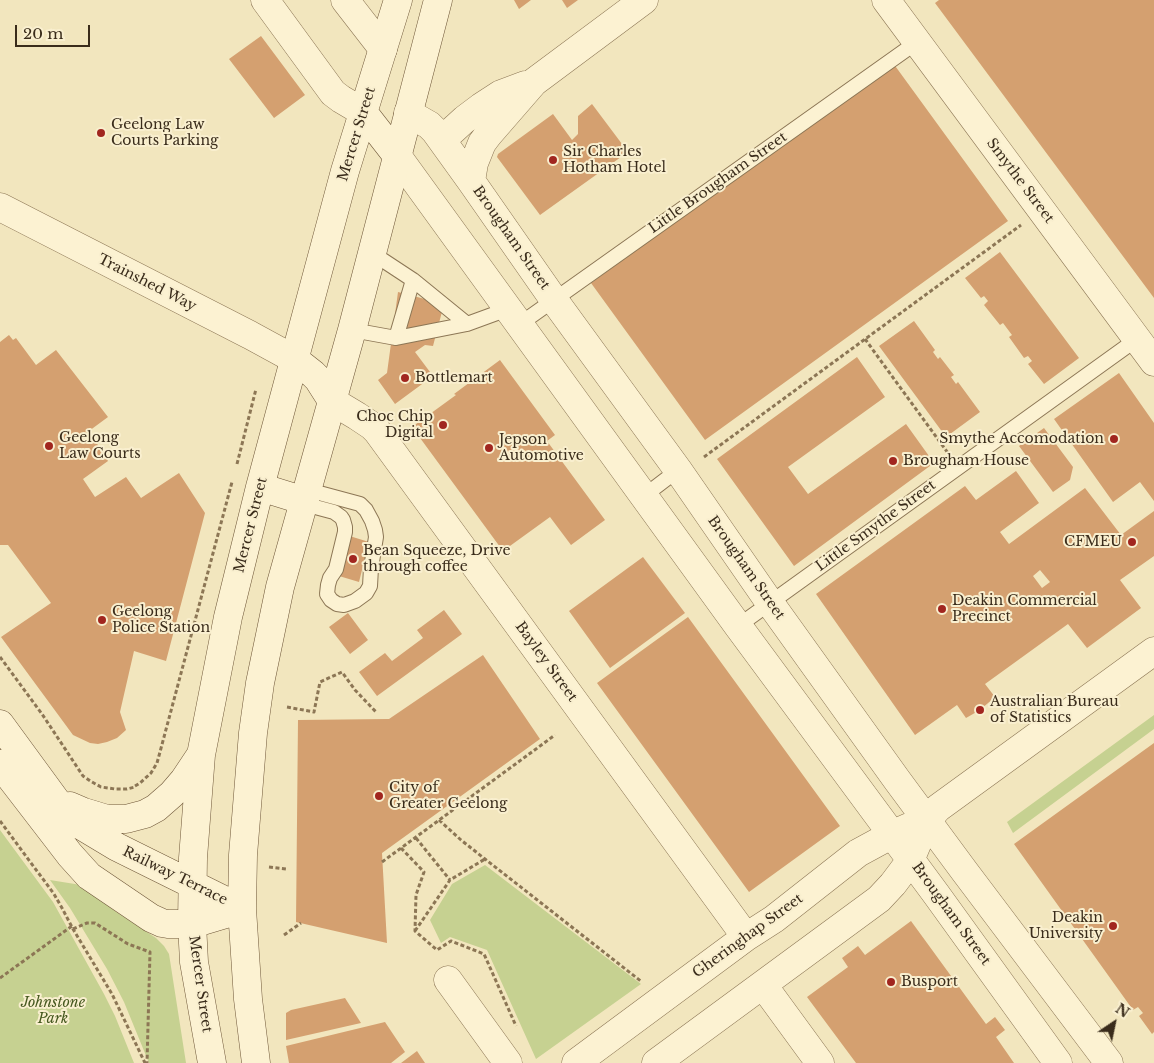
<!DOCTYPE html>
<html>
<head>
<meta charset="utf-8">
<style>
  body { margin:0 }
  #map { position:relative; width:1154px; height:1063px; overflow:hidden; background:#f2e6be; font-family:"Libre Baskerville",serif }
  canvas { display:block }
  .north { position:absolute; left:1089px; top:998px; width:50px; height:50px; -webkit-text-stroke:4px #f9efcf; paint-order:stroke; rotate:34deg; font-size:14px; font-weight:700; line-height:20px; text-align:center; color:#3a2c1b }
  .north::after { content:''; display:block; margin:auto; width:18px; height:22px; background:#3a2c1b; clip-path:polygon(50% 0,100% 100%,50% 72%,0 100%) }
  .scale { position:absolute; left:15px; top:25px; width:75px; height:22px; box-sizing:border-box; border:2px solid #3a2c1b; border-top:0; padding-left:6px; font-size:15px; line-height:18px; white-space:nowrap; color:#3a2c1b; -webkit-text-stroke:4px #f9efcf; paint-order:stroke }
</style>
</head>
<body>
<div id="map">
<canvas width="1154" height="1063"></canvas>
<div class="north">N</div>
<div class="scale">20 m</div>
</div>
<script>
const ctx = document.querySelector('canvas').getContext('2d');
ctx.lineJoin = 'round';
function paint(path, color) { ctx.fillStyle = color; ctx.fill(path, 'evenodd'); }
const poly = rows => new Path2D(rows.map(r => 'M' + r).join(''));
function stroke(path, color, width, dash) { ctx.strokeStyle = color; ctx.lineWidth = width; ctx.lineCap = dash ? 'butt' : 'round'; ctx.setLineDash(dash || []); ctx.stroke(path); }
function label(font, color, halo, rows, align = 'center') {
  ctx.font = font + ' "Libre Baskerville",serif'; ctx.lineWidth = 4; ctx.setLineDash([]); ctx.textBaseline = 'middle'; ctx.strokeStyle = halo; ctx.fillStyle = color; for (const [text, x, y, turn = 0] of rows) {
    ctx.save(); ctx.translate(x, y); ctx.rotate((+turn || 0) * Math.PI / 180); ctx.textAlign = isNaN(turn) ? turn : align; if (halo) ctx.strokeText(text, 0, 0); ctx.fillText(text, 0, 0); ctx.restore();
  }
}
paint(poly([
  [1154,715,1154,729,1013,833,1007,822],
  [0,830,53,902,104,994,115,1016,134,1063,0,1063],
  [485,865,641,984,536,1059,487,950,450,937,441,943,430,920,452,884],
  [50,880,81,885,88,889,115,911,156,938,164,946,169,954,186,1063,149,1063,124,1002,107,969,70,908]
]), '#c6d191');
paint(poly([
  [514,0,531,0,519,9],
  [562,0,578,0,567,8],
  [939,0,1154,0,1154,298,935,3],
  [261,36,305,95,274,118,229,59],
  [893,63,1008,221,705,440,591,283],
  [592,104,628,152,540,215,497,157,498,154,553,114,572,140,578,134,578,116],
  [1000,252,1079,358,1044,384,1028,364,1032,361,1028,356,1024,358,1009,337,1012,335,1003,323,1000,325,984,305,988,301,984,296,981,298,965,278],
  [398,292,444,304,433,346,425,345,415,352,433,376,395,404,378,380,387,373],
  [914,321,935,350,933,352,938,359,940,357,954,375,951,377,956,384,958,382,980,412,946,437,879,346],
  [9,335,13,340,16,338,36,365,56,350,108,417,89,431,108,461,83,479,95,497,126,477,141,498,179,473,205,513,166,661,134,651,120,712,126,730,117,738,107,742,98,744,90,743,73,735,1,637,51,603,8,545,0,545,0,342],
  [857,357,885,397,788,467,808,494,906,424,934,463,794,566,717,459],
  [500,360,555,435,547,441,605,520,571,545,550,517,503,551,412,427,456,395,454,394],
  [1119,373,1154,423,1154,501,1140,482,1113,502,1054,419],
  [1044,428,1073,467,1070,480,1053,492,1019,446],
  [1016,471,1039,503,1000,532,1009,544,1085,488,1121,535,1154,511,1154,556,1120,580,1141,608,1087,648,1068,624,985,684,995,697,980,710,966,718,957,705,915,735,816,594,965,486,976,500],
  [1040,570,1050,582,1042,588,1033,576],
  [343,534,369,542,359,582,339,576],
  [643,557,685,613,610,668,569,611],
  [444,610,462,634,377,696,359,672,385,653,392,661,423,638,417,630],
  [348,613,368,640,350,654,329,627],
  [688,617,840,826,749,892,597,683],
  [483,655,540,739,382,853,387,943,296,922,298,720,389,719],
  [1154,743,1154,1032,1152,1034,1139,1016,1143,1013,1138,1007,1133,1010,1014,844],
  [911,921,986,1024,995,1017,1005,1030,996,1037,1014,1063,856,1063,807,997,848,967,842,958,858,946,865,955],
  [345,998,361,1023,286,1040,286,1013,291,1010],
  [385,1022,405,1052,391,1063,289,1063,286,1046],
  [417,1051,425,1063,401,1063]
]), '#d4a070');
const lane = poly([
  [413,280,467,324],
  [520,324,917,42],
  [352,330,396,338,413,280,372,253],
  [396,338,467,324,508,309],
  [644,496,678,470],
  [304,504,334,512,341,517,343,520,345,527,345,532,336,569,330,578,328,585,327,594,331,600,337,604,344,605,355,601,366,593,370,586,371,568,376,537,375,530,372,521,366,510,360,504,308,490],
  [738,626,1137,339]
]);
const street = poly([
  [265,0,333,93,341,99,363,112],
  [345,0,383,49],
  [886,0,1154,362],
  [408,113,429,125,435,131,471,181,554,300,678,470,770,603,897,780,965,872,1109,1063],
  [442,140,465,119,481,107,501,94,525,85],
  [398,157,738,626,936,894,1058,1063],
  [471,181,474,163,482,143,488,135,534,82,644,0],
  [0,207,250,335,294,359],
  [332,401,357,416,372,426,377,431,746,937],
  [448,980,508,1063],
  [763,985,820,1063],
  [576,1063,746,937,774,919,858,853,893,834,909,827],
  [656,1063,879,899,893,884,905,868,911,858,927,820,938,808,1154,651]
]);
const secondary = poly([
  [363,112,398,157],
  [294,359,313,374,318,379,332,401],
  [260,487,305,501],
  [0,724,60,806,69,815,82,826,117,847,242,909],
  [0,764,70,855,89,876,151,918,162,923,168,924,192,924,242,909],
  [70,806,84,812,107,819,126,819,145,814,156,808,172,794,184,780,200,756],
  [212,1063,194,962,192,924,193,858,201,755,228,617,260,487,345,171,398,0],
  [256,1063,248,999,242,909,243,855,253,733,260,683,280,587,352,330,438,0]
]);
stroke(lane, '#8c7655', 16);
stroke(street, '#8c7655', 29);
stroke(secondary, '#6e5638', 29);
stroke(poly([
  [865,339,948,453],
  [704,457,1021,225],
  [237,464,256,389],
  [0,657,42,714,83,776,92,782,101,787,115,789,127,789,135,787],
  [287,707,314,712,320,682,342,672,355,690,377,713],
  [135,786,140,783,151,773,157,763,160,752,232,482],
  [439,820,461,840,485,859,642,982],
  [0,821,54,894,62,908,73,929,112,994,145,1063],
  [416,838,450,880],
  [401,848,424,872,416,895,415,931,437,950,451,941,484,954,516,1026],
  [382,862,555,735],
  [269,867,286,869],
  [73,929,87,923,95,923,128,944,150,952,147,1063],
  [415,931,450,880,485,859],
  [284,935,301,923],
  [0,978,72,926]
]), '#8c7655', 3, [4, 2.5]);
stroke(lane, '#fcf2d2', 14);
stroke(street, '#fcf2d2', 28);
stroke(secondary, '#fcf2d2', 28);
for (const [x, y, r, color] of [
  [101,133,5,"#a1261f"],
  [553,160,5,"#a1261f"],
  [405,378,5,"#a1261f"],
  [443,425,5,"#a1261f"],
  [1114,439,5,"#a1261f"],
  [49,446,5,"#a1261f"],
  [489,448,5,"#a1261f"],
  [893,461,5,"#a1261f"],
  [1132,542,5,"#a1261f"],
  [353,559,5,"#a1261f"],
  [942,609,5,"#a1261f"],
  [102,620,5,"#a1261f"],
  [980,710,5,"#a1261f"],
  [379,796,5,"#a1261f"],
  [1113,926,5,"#a1261f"],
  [891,982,5,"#a1261f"]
]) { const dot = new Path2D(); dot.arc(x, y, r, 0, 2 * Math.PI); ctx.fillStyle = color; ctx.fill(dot); stroke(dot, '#f9efcf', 2); }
label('14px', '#3a2c1b', '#f9efcf', [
  ["Geelong Law",111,125],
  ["Courts Parking",111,141],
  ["Sir Charles",563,152],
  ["Hotham Hotel",563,168],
  ["Bottlemart",415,378],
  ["Choc Chip",433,417,"right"],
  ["Digital",433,433,"right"],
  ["Geelong",59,438],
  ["Law Courts",59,454],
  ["Smythe Accomodation",1104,439,"right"],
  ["Jepson",499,440],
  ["Automotive",499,456],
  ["Brougham House",903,461],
  ["CFMEU",1122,542,"right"],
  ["Bean Squeeze, Drive",363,551],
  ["through coffee",363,567],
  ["Deakin Commercial",952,601],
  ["Precinct",952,617],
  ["Geelong",112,612],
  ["Police Station",112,628],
  ["Australian Bureau",990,702],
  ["of Statistics",990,718],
  ["City of",389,788],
  ["Greater Geelong",389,804],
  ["Deakin",1103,918,"right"],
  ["University",1103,934,"right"],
  ["Busport",901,982]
], 'left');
label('14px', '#3a2c1b', '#f9efcf', [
  ["Mercer Street",357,134,-73],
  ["Smythe Street",1020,181,53],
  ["Little Brougham Street",718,183,-35],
  ["Brougham Street",511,238,55],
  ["Trainshed Way",147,283,27],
  ["Mercer Street",251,525,-76],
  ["Little Smythe Street",876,526,-36],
  ["Brougham Street",746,568,55],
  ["Bayley Street",546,662,54],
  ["Railway Terrace",175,876,26],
  ["Brougham Street",951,914,54],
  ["Gheringhap Street",748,936,-36],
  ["Mercer Street",200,984,82]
]);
label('italic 14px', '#475920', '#f9efcf', [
  ["Johnstone",53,1003],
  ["Park",53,1019]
]);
</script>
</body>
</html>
